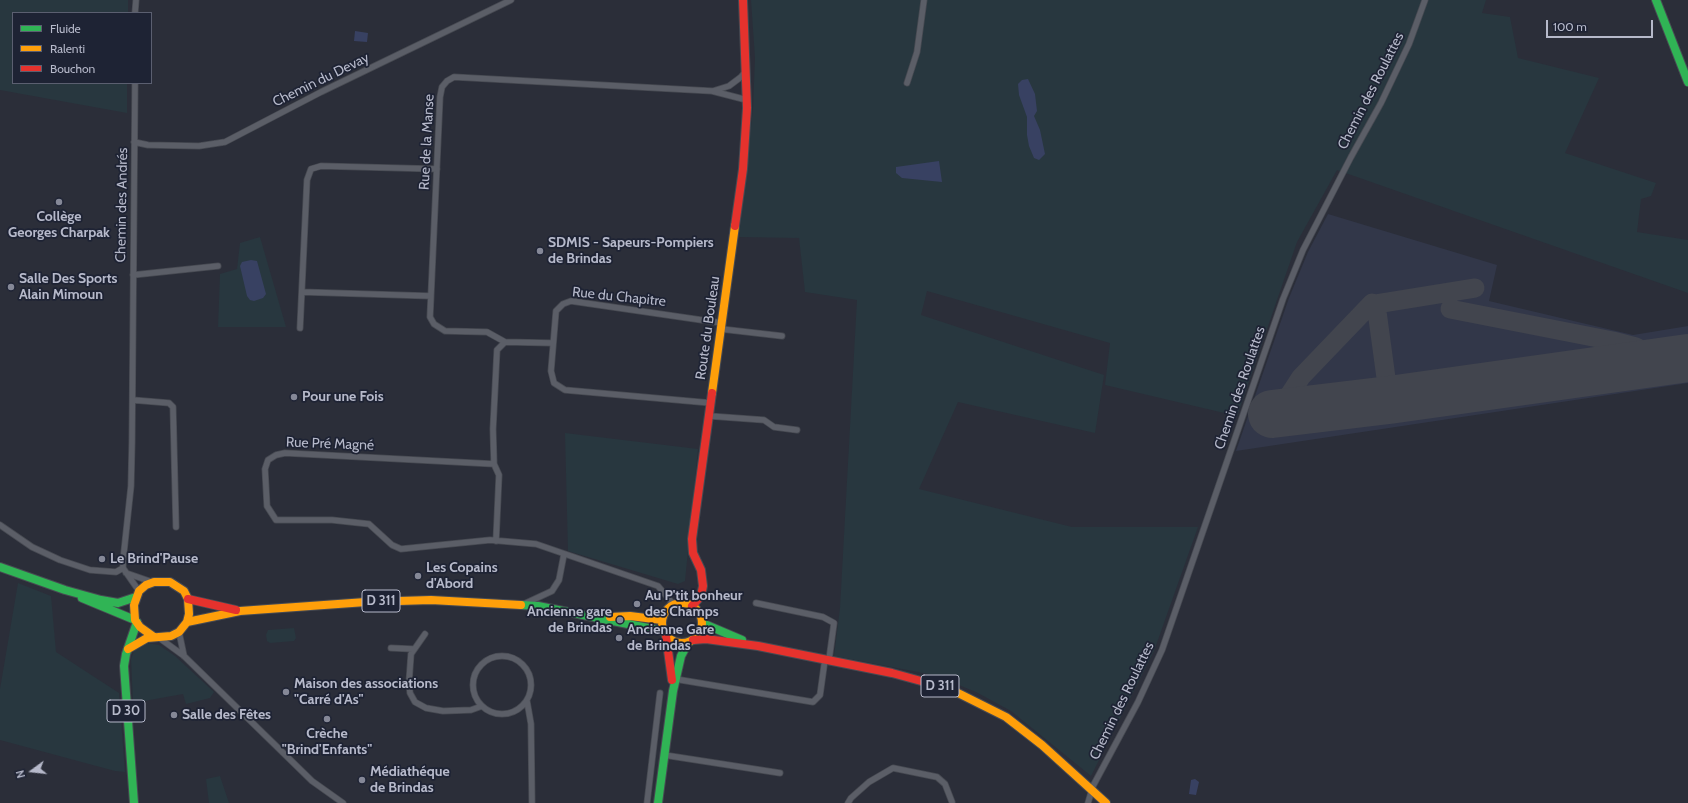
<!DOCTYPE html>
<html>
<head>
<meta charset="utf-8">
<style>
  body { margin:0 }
  #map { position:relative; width:1688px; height:803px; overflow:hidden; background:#2b2e39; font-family:Cabin,sans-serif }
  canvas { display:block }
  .legend { position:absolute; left:12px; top:12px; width:140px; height:72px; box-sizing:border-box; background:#1e2334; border:1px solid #5b5f70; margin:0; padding:5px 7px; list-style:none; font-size:12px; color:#b6b9ca }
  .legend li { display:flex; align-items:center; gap:8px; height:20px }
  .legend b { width:20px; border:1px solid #5b5f70 }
  .north { position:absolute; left:12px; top:751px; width:40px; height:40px; -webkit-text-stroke:3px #1e2334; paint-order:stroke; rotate:255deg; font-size:11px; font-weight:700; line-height:16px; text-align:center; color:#b6b9ca }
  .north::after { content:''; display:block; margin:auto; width:14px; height:18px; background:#b6b9ca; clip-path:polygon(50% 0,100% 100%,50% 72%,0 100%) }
  .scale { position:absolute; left:1546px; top:20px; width:107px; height:18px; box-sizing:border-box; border:2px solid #b6b9ca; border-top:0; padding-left:5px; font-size:12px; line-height:14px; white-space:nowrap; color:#b6b9ca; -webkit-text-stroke:3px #1e2334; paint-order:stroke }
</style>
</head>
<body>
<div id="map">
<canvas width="1688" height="803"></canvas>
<ul class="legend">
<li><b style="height:5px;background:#30b455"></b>Fluide</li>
<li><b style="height:5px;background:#ff9f0a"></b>Ralenti</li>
<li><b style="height:5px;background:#e5322d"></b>Bouchon</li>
</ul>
<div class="north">N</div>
<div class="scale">100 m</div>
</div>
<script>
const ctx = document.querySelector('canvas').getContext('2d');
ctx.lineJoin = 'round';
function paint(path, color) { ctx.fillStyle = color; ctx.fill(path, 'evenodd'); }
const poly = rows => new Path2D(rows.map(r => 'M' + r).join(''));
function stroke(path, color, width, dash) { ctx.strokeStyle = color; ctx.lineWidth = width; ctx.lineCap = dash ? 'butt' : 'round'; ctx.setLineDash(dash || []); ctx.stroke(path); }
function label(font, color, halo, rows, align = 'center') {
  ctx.font = font + ' Cabin,sans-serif'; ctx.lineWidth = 3.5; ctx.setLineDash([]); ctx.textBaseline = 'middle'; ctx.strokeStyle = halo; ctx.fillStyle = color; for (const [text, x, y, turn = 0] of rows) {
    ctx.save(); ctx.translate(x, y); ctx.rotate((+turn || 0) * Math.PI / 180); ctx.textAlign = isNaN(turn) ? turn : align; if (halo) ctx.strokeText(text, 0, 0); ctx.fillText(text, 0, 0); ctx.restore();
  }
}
paint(poly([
  [1328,214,1497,265,1489,301,1633,335,1688,326,1688,383,1236,451,1289,298,1308,252]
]), '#323749');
paint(poly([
  [0,0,128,0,128,13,13,13,13,83,127,83,127,113,0,90],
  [751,0,1486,0,1482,13,1510,17,1518,58,1599,78,1565,153,1656,183,1651,196,1641,199,1637,232,1688,240,1688,293,1337,170,1297,242,1237,416,1105,385,1110,343,927,291,921,315,1104,375,1095,433,958,402,919,489,1072,527,1198,527,1154,651,1091,776,1011,711,976,692,934,675,834,656,840,608,857,300,805,292,799,238,739,237,753,108,755,58],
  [260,237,286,327,218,327,220,274,237,269,240,243],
  [565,433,698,449,685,581,678,584,568,551],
  [18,583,51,596,56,652,119,693,125,772,115,771,0,740,0,689],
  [294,628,296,638,294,641,270,643,267,641,266,635,268,630],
  [147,643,159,645,175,656,214,692,210,698,186,704,183,694,133,703,131,659,134,651],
  [220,776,229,803,209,803,206,779]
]), '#28373f');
paint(poly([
  [355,31,368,33,367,42,354,41],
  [1028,79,1035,94,1037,111,1034,116,1040,130,1045,154,1039,160,1034,158,1029,146,1027,135,1027,117,1019,95,1018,84,1022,80],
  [939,161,942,182,902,178,896,173,896,167],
  [251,260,257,261,266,294,263,298,254,301,250,300,247,296,240,266,242,262],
  [1195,779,1199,782,1196,795,1189,794,1191,780]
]), '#384162');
stroke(poly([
  [1450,309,1613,341,1636,347,1662,362],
  [1389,400,1376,304,1475,288],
  [1283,413,1290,394,1301,377,1372,303]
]), '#42454e', 19);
stroke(poly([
  [1272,414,1389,400,1688,358]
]), '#42454e', 48);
const street = poly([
  [135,13,136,0],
  [135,83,132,442,131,486,123,561,123,568,139,591],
  [907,83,917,52,924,0],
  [713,91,729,86,741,77,746,71],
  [134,142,148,145,199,146,225,142,321,92,511,0],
  [133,275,218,266],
  [302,292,431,296],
  [300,328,307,180,311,169,321,166,437,169],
  [721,329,782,336],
  [505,342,487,332,445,331,434,324,430,317,440,97,442,87,447,81,454,77,712,91,747,100],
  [133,400,169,403,173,407,176,527],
  [711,403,565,390,554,383,551,371,556,311,563,304,571,301,722,323],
  [709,416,764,420,774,427,797,430],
  [494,464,493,429,497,350,505,342,552,343],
  [0,525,32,547,60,560,90,570,116,572,123,568],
  [496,541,499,475,494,464,285,453,276,455,268,460,265,469,267,506,276,520,332,520,369,524,392,545,401,549,490,540,536,544,658,586,673,604],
  [126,573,152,582],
  [756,603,823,617,834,623,829,660],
  [524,604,552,591,559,580,564,554],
  [179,632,184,656],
  [425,634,411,654,409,682,410,693,415,702,426,708,443,711,471,710,482,706],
  [158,637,184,656,312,781,343,803],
  [391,648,413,649],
  '473 685a29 29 0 1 1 58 0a29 29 0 1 1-58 0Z',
  [675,679,813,702,820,695,825,659],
  [527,701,531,724,532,803],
  [664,755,780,773],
  [647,803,660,693],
  [848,803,851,798,869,782,893,768,937,777,945,784,952,802],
  [1088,803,1093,786,1138,702,1162,650,1283,299,1303,250,1351,157,1381,103,1409,44,1425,0]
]);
const fast = poly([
  [1656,0,1688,82],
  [0,567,65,590,101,600,118,603,136,597],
  [82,598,135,620],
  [521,605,538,606,663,631],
  [702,623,742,640],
  [134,803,124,666,126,654,137,622],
  [658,803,673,691,681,656,688,643]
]);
const slow = poly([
  [712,393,735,226],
  '662 623a20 20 0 1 1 40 0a20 20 0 1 1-40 0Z',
  [610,617,630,616,662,620],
  [187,622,240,611,366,602,431,600,521,605],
  [128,649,147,638,171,636,179,632,187,622,189,614,188,599,184,591,170,582,154,582,146,585,139,591,134,605,135,620,140,627,154,637],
  [950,689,1006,717,1042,745,1106,803]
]);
const jam = poly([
  [735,226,743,169,747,108,743,0],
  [188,599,236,610],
  [692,606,701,596,703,586,701,570,693,553,692,539,712,393],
  [666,636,672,680],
  [693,640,706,639,758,646,892,673,950,689]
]);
stroke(street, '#474a52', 7);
stroke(fast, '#474a52', 10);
stroke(slow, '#474a52', 10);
stroke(jam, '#474a52', 10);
stroke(street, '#5b5e67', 5.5);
stroke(fast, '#30b455', 8);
stroke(slow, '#ff9f0a', 8);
stroke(jam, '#e5322d', 8);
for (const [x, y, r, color] of [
  [59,202,4,"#858897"],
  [540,251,4,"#858897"],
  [11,287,4,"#858897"],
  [294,397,4,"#858897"],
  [102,559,4,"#858897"],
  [418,576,4,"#858897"],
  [637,604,4,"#858897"],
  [620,620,4,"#858897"],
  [619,638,4,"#858897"],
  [286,692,4,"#858897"],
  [174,715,4,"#858897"],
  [327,719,4,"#858897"],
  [362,780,4,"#858897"]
]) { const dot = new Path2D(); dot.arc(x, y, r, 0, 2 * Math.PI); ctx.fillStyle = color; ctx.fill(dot); stroke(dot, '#1e2334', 1.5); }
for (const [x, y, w] of [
  [381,601,38],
  [940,686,38],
  [126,711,38]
]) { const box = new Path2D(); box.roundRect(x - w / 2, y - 11, w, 22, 3); ctx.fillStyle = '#1e2334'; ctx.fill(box); stroke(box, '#b6b9ca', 1); }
label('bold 13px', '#b6b9ca', null, [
  ["D 311",381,601],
  ["D 311",940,686],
  ["D 30",126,711]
]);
label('14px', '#b6b9ca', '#1e2334', [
  ["Chemin du Devay",321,80,-26],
  ["Chemin des Roulattes",1371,91,-63],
  ["Rue de la Manse",427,142,-87],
  ["Chemin des Andrés",122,205,-89],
  ["Rue du Chapitre",619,297,6],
  ["Route du Bouleau",708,328,-82],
  ["Chemin des Roulattes",1240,388,-71],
  ["Rue Pré Magné",330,444,2],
  ["Chemin des Roulattes",1122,701,-64]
]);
label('bold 14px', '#b6b9ca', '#1e2334', [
  ["Collège",59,217,"center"],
  ["Georges Charpak",59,233,"center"],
  ["SDMIS - Sapeurs-Pompiers",548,243],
  ["de Brindas",548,259],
  ["Salle Des Sports",19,279],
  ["Alain Mimoun",19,295],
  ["Pour une Fois",302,397],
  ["Le Brind'Pause",110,559],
  ["Les Copains",426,568],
  ["d'Abord",426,584],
  ["Au P'tit bonheur",645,596],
  ["des Champs",645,612],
  ["Ancienne gare",612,612,"right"],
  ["de Brindas",612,628,"right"],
  ["Ancienne Gare",627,630],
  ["de Brindas",627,646],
  ["Maison des associations",294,684],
  ["\"Carré d'As\"",294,700],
  ["Salle des Fêtes",182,715],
  ["Crèche",327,734,"center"],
  ["\"Brind'Enfants\"",327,750,"center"],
  ["Médiathéque",370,772],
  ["de Brindas",370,788]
], 'left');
</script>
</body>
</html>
